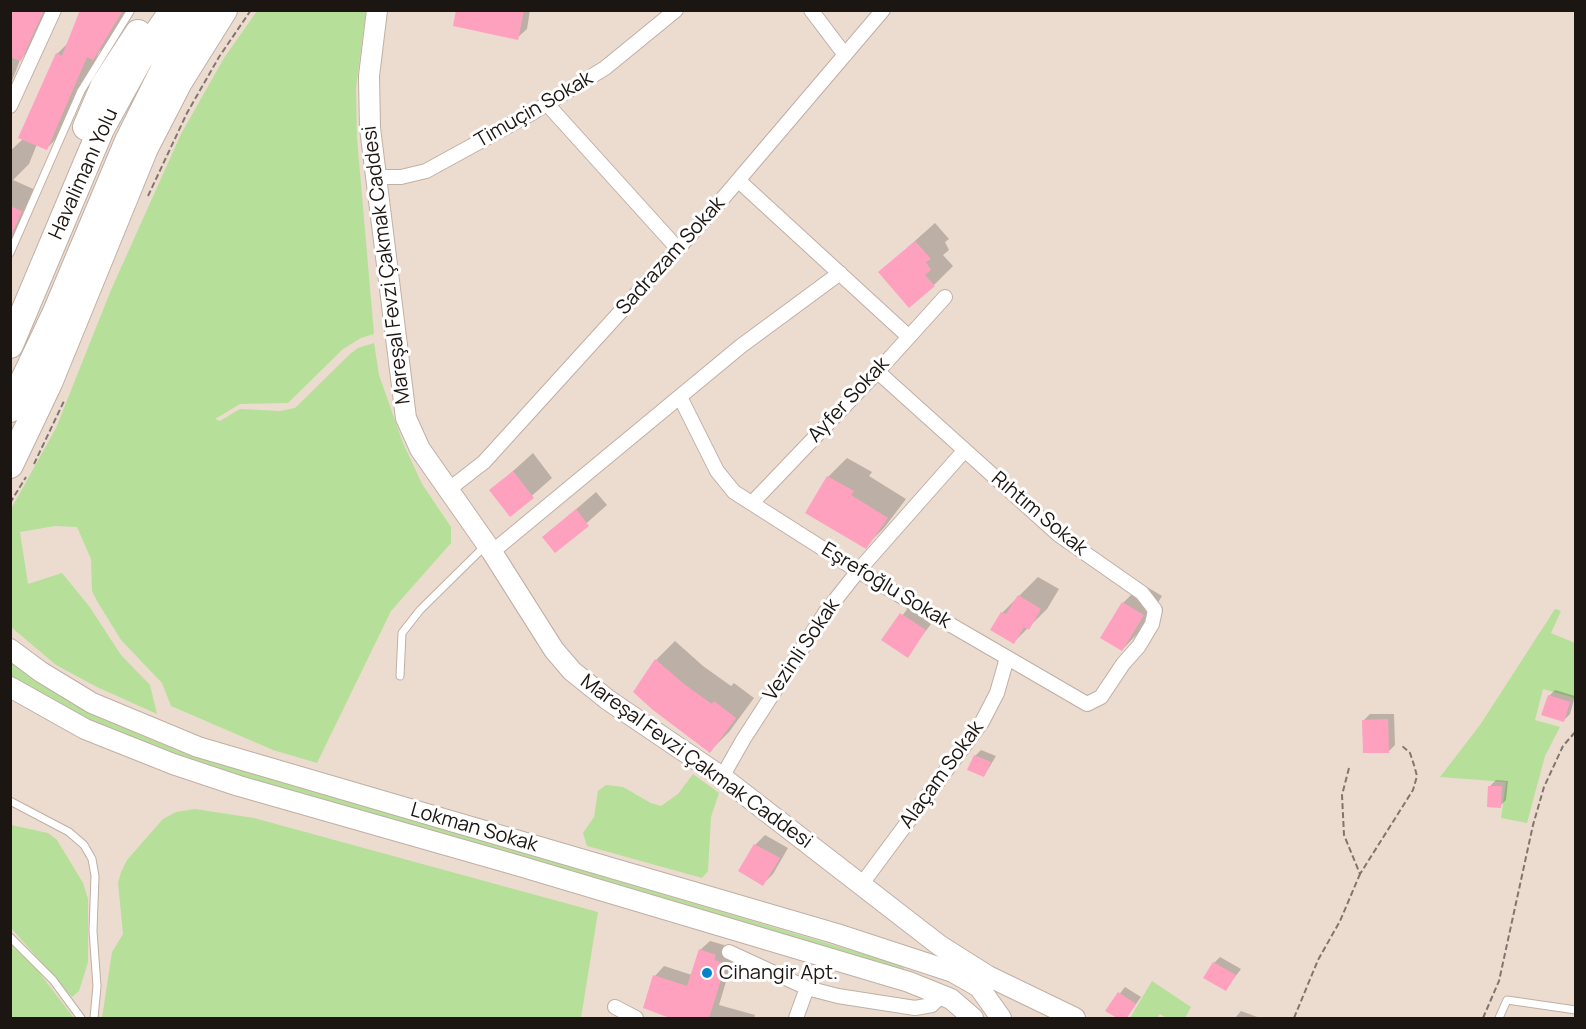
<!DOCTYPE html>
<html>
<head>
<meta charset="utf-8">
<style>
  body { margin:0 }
  #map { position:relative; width:1586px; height:1029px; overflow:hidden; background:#ecdbcf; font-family:Manrope,sans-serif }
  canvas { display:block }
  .frame { position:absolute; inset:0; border:12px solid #1c1612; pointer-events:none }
</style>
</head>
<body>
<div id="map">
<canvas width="1586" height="1029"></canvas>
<div class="frame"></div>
</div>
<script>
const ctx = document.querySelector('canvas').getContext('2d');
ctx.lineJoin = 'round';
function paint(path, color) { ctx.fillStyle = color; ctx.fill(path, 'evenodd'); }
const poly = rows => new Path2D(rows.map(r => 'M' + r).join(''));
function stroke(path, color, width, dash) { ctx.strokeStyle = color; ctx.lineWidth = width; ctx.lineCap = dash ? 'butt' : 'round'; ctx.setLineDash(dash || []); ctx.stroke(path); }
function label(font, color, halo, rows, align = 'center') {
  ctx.font = font + ' Manrope,sans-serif'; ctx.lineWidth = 6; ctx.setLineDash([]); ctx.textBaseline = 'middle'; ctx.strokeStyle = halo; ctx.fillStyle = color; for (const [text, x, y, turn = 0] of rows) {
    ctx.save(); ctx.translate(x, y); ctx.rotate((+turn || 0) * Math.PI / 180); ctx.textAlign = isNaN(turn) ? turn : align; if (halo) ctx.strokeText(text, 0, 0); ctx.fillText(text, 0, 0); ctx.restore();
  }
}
paint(poly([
  [257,11,366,11,356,88,357,138,374,334,361,338,343,349,288,403,240,404,215,419,220,421,240,409,280,411,295,408,350,354,358,348,374,343,379,375,403,443,422,484,451,527,451,543,391,611,317,763,273,750,171,706,162,683,121,640,97,601,92,591,91,559,77,527,55,526,20,532,28,584,62,573,89,606,121,655,150,685,157,714,97,687,56,665,11,627,11,509,56,428,111,290,181,134,224,58],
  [1555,609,1561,611,1551,633,1575,643,1575,698,1543,689,1535,720,1560,727,1545,756,1527,823,1501,818,1506,782,1440,777,1480,725],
  [10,659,58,695,98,717,174,749,887,961,902,966,905,970,904,972,199,765,83,718,11,678],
  [693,774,719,793,711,817,708,871,702,878,587,846,583,833,594,817,598,791,606,785,623,787,651,803,661,806,678,794],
  [195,809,254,818,598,912,581,1018,102,1018,112,952,123,934,118,883,121,872,127,860,163,819,176,812],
  [11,825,48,833,57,840,83,883,88,899,88,962,79,991,72,997,11,928],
  [10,944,38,971,74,1018,11,1018],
  [1152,981,1191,1007,1185,1018,1166,1018,1160,1014,1157,1018,1130,1018]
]), '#b6e099');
paint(poly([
  [10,10,54,10,39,40,20,60,10,86],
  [81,10,130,10,112,39,99,52,66,129,47,148,37,144,29,164,13,180,40,192,23,233,10,245,10,151,23,139,57,54,69,42],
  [458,10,530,10,527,29,517,38],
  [935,223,949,239,945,242,949,250,943,255,953,266,934,285,880,272],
  [533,453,552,478,510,515,491,491],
  [847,458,872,472,869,476,906,499,884,528,865,547,828,477],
  [596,492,607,505,555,551,544,537],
  [1038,577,1059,589,1047,609,1014,642,1002,613],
  [1142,584,1162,596,1141,630,1122,650,1123,603],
  [908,608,931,624,907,656,884,640],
  [675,641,703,666,731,686,734,683,754,698,729,732,710,751,656,660],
  [1555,690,1575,696,1570,714,1564,720,1549,696],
  [1370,714,1394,714,1395,745,1389,751,1364,720],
  [981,750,996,756,984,776,975,756],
  [1496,780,1508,781,1506,800,1500,806,1490,786],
  [765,835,788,848,773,874,763,884,740,870,755,845],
  [710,941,724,945,723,951,734,955,719,1005,755,1015,754,1018,677,1018,644,1007,655,976,664,966,692,975,700,950],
  [1220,957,1241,969,1226,989,1214,963],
  [1125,987,1141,997,1126,1018,1120,1018,1107,1010],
  [1241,1011,1260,1018,1235,1018]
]), '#0003');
paint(poly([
  [10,10,44,10,21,61,10,57],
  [80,10,123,10,93,60,87,57,47,150,18,138,56,53,62,56],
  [456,10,524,10,518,40,453,26],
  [10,206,22,211,10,238],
  [915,241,931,259,926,262,931,270,925,275,935,286,909,308,878,272],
  [513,471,534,498,510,517,489,490],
  [827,476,854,491,851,495,888,518,866,549,805,513],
  [576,509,589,526,555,553,542,537],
  [1018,595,1041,609,1029,630,1024,627,1014,644,990,630,1001,612,1006,614],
  [1122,602,1144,615,1122,651,1100,638],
  [900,613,926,630,908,658,881,640],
  [655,659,684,684,712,704,714,701,736,718,710,753,653,710,633,692],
  [1548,695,1570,702,1564,722,1541,715],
  [1388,719,1389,753,1363,753,1362,720],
  [974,755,991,762,984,777,967,770],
  [1488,786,1502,786,1501,808,1487,807],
  [754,844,780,858,763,886,738,871],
  [699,949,716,955,714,960,726,964,709,1018,670,1018,643,1008,653,975,687,986],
  [1213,962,1236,975,1226,991,1203,978],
  [1118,992,1136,1004,1127,1018,1117,1018,1105,1011]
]), '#fea1bf');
const lane = poly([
  [10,253,81,91,131,10],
  [400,676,402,633,420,610,486,545],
  [10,801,69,832,84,845,92,859,95,876,93,931,97,986,94,1018],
  [10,937,53,980,81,1018],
  [1499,1018,1507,1000,1576,1010]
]);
const street = poly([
  [811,10,845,55],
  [547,104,678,249],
  [10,106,54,10],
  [378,177,401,177,426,171,532,113,605,68,676,10],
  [739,181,909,337],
  [680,397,717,471,734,492,858,571,1087,704,1101,697,1123,664,1139,646,1152,624,1155,610,1142,593,1059,535,878,372],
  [448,490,484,462,712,211,883,10],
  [752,503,879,370,945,297],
  [492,552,741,346,840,273],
  [722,777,743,740,825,613,858,571,964,451],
  [861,885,982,722,997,693,1007,658],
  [729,952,807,988,838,996,915,1008,932,1005,942,994],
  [615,1007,636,1018],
  [796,1018,807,988]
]);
const secondary = poly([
  [377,10,369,76,370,128,406,418,420,449,492,552,554,650,572,671,608,700,722,777,939,945,988,976,1075,1018],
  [10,649,41,672,92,703,198,747,837,934,953,972,979,987,1001,1018],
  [10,687,85,729,173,764,239,786,516,865,909,982,951,999,973,1018]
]);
const highway = poly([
  [86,127,104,85,138,33],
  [10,345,101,129,139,60,173,10],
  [10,409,56,312,128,141,165,67,200,10],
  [10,465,49,383,145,148,179,82,224,10]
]);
stroke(lane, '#c0afa4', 9);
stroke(street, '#c0afa4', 16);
stroke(secondary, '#c0afa4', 22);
stroke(highway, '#c0afa4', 28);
stroke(poly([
  [148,196,187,113,219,57,251,10],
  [34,464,65,399],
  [10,503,26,477],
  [1349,768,1342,795,1344,835,1360,874,1413,790,1417,776,1414,765,1410,753,1401,745],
  [1294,1018,1318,960,1340,921,1360,874],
  [1483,1018,1499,981,1533,825,1544,787,1563,746,1576,731]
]), '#81766e', 2, [6, 3]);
stroke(lane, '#fff', 7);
stroke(street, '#fff', 14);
stroke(secondary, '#fff', 20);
stroke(highway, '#fff', 26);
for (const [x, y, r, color] of [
  [707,973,6,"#0682ca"]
]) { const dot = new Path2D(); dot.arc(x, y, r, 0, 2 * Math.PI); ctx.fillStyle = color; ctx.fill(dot); stroke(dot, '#fff', 2); }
label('20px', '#1c1612', '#fff', [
  ["Timuçin Sokak",534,110,-30],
  ["Havalimanı Yolu",84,174,-66],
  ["Sadrazam Sokak",671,256,-48],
  ["Mareşal Fevzi Çakmak Caddesi",387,265,-97],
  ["Ayfer Sokak",849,400,-47],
  ["Rıhtım Sokak",1039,514,40],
  ["Eşrefoğlu Sokak",886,586,31],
  ["Vezinli Sokak",802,650,-56],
  ["Mareşal Fevzi Çakmak Caddesi",696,762,36],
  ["Alaçam Sokak",942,775,-54],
  ["Lokman Sokak",474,828,16]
]);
label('20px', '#1c1612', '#fff', [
  ["Cihangir Apt.",719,973]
], 'left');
</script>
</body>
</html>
